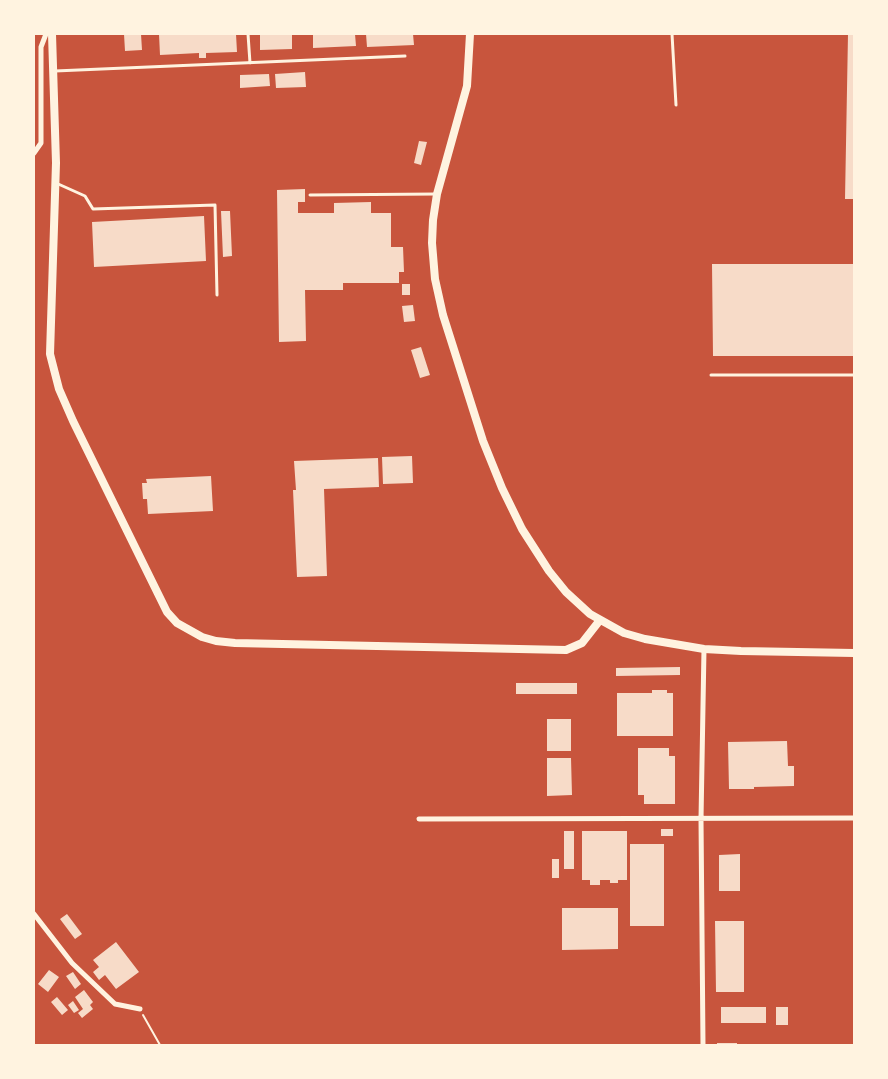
<!DOCTYPE html>
<html>
<head>
<meta charset="utf-8">
<style>
  body { margin:0 }
  #map { position:relative; width:888px; height:1079px; overflow:hidden; background:#c8553d; font-family:Manrope,sans-serif }
  canvas { display:block }
  .frame { position:absolute; inset:0; border:35px solid #fff3e0; pointer-events:none }
</style>
</head>
<body>
<div id="map">
<canvas width="888" height="1079"></canvas>
<div class="frame"></div>
</div>
<script>
const ctx = document.querySelector('canvas').getContext('2d');
ctx.lineJoin = 'round';
function paint(path, color) { ctx.fillStyle = color; ctx.fill(path, 'evenodd'); }
const poly = rows => new Path2D(rows.map(r => 'M' + r).join(''));
function stroke(path, color, width, dash) { ctx.strokeStyle = color; ctx.lineWidth = width; ctx.lineCap = dash ? 'butt' : 'round'; ctx.setLineDash(dash || []); ctx.stroke(path); }
paint(poly([
  [124,34,141,34,142,50,125,51],
  [159,34,236,34,237,52,206,53,206,58,199,58,199,53,160,55],
  [260,34,292,34,292,49,260,50],
  [355,34,356,46,313,48,313,35],
  [366,34,413,34,414,45,367,47],
  [848,34,854,34,854,199,845,199],
  [305,72,306,87,276,88,275,74],
  [269,74,270,86,240,88,240,75],
  [419,141,427,142,421,165,414,163],
  [305,189,305,202,298,202,298,213,334,213,334,203,371,202,371,213,391,213,391,247,403,247,404,272,399,272,399,283,343,283,343,290,305,290,306,341,279,342,277,190],
  [221,211,230,211,232,256,223,257],
  [204,216,206,261,94,267,92,222],
  [712,264,854,264,854,356,713,356],
  [402,284,410,284,410,295,402,295],
  [413,305,415,321,404,322,402,306],
  [421,347,430,375,420,378,411,350],
  [412,456,413,483,383,484,382,457],
  [378,458,379,487,324,489,327,576,297,577,293,490,296,490,294,461],
  [211,476,213,511,148,514,147,499,143,499,142,483,147,483,146,479],
  [680,667,680,675,616,676,616,668],
  [516,683,577,683,577,694,516,694],
  [652,690,667,690,667,693,673,693,673,736,617,736,617,693,652,693],
  [547,719,571,719,571,751,547,751],
  [787,741,788,766,794,766,794,786,754,787,754,789,729,789,728,742],
  [638,748,669,748,669,756,675,756,675,804,644,804,644,795,638,795],
  [547,758,571,758,572,795,547,796],
  [661,829,673,829,673,836,661,836],
  [564,831,574,831,574,869,564,869],
  [582,831,627,831,627,880,618,880,618,883,610,883,610,880,600,880,600,885,590,885,590,880,582,880],
  [630,844,664,844,664,926,630,926],
  [740,854,740,891,719,891,719,855],
  [552,859,559,859,559,878,552,878],
  [562,908,618,908,618,949,562,950],
  [67,914,82,934,75,939,60,919],
  [715,921,744,921,744,992,716,992],
  [116,942,139,972,116,989,105,975,99,980,93,972,99,967,93,960],
  [49,970,59,977,48,992,38,984],
  [73,972,81,984,75,989,66,976],
  [84,990,93,1002,90,1005,93,1009,82,1018,78,1013,83,1009,75,997],
  [57,997,68,1010,62,1015,51,1002],
  [73,1001,79,1010,74,1013,68,1005],
  [721,1007,766,1007,766,1023,721,1023],
  [776,1007,788,1007,788,1025,776,1025],
  [717,1043,737,1043,737,1045,717,1045]
]), '#f7dbc8');
stroke(poly([
  [143,1015,160,1045]
]), '#fff3e0', 2);
stroke(poly([
  [248,34,250,63],
  [672,34,676,105],
  [55,71,405,56],
  [56,183,85,196,93,209,215,205,217,295],
  [310,195,437,194],
  [711,375,854,375]
]), '#fff3e0', 3);
stroke(poly([
  [34,153,41,143,41,47,46,34],
  [419,819,854,818],
  [34,914,72,963,115,1004,140,1009],
  [703,1045,701,819,704,649]
]), '#fff3e0', 5);
stroke(poly([
  [52,34,56,163,50,354,59,389,73,421,167,612,177,623,202,637,216,641,235,643,566,650,582,643,600,620],
  [470,34,467,86,437,194,433,220,432,243,435,279,443,315,483,441,502,488,522,529,549,571,566,592,590,614,624,633,645,639,704,649,741,651,854,653]
]), '#fff3e0', 8);
</script>
</body>
</html>
